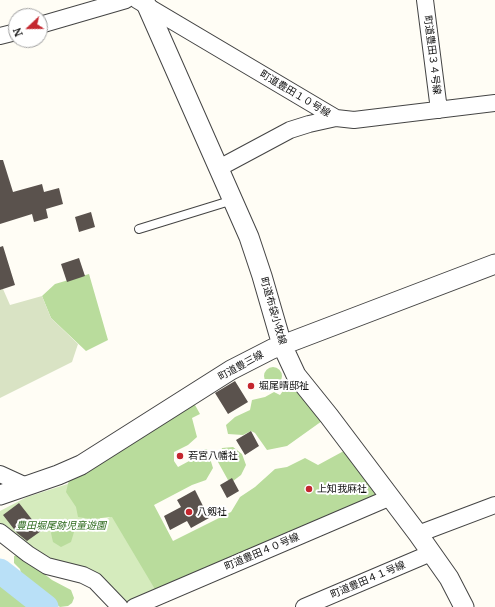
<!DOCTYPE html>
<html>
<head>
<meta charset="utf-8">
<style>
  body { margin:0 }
  #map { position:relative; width:495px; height:607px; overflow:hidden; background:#fffdf5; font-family:"PT Serif",serif }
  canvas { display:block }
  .north { position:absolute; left:8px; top:8px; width:40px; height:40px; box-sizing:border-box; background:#fff; border:1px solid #a0a0a0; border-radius:50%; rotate:248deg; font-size:11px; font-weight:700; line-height:16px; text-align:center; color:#111 }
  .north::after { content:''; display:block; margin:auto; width:14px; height:18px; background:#c4262e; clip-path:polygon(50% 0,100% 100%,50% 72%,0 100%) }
</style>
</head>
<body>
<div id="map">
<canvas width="495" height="607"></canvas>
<div class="north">N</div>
</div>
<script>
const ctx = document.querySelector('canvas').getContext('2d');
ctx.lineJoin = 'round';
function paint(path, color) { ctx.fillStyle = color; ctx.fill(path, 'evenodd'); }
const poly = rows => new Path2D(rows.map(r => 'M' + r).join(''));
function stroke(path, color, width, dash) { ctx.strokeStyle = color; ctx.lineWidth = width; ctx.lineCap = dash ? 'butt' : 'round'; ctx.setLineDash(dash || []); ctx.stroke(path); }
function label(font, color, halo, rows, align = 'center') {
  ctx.font = font + ' "PT Serif","Noto Sans JP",serif'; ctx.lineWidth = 4; ctx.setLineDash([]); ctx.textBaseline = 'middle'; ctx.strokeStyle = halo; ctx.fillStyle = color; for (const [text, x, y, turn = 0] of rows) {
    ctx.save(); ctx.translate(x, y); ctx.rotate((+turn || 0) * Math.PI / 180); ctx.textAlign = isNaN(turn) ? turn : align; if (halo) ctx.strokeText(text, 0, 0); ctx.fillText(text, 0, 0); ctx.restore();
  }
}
paint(poly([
  [77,481,102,522,115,514,161,589,131,603,123,601,47,560,10,537,0,523,0,511,27,497]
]), '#d5ebbd');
paint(poly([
  [89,274,108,340,86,351,51,318,42,296,55,284],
  '264 376a9 9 0 1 1 18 0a9 9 0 1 1-18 0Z',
  [302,383,329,416,287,446,267,450,255,433,251,431,243,435,228,434,226,425,235,417,250,410,252,400,265,397,274,392,280,395,285,388],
  [190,396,200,414,192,418,197,437,188,445,174,452,174,461,178,467,191,460,193,455,201,450,207,449,213,468,206,480,192,485,154,505,173,541,231,512,240,497,255,487,275,469,287,467,305,458,318,465,353,446,391,497,159,596,112,517,91,519,78,517,76,507,66,492,69,480],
  [233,447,242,454,246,465,241,475,233,481,228,480,218,462,222,448],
  [67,523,74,532,71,542,61,547,53,542,51,533,56,525],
  [19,554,52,580,71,590,74,598,72,603,68,606,60,607,48,598,45,592,36,584,29,584,22,577,20,569,14,563,14,556],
  [0,580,4,583,18,589,25,594,26,601,38,607,0,607]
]), '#b9dc9c');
paint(poly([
  [3,289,10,305,42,296,51,318,78,344,72,362,0,398,0,290]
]), '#d9e3c4');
stroke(poly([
  [0,571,46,607]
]), '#b9e0f7', 25);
paint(poly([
  [0,160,3,160,13,192,42,184,44,192,59,188,63,204,46,209,48,218,34,222,32,214,0,224],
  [91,212,95,227,79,232,75,217],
  [3,246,15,285,0,290,0,247],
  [79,258,85,276,67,282,61,264],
  [235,381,248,402,228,414,215,393],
  [251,431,259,446,245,455,236,440],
  [232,478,239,491,227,498,220,485],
  [195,490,209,518,191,528,187,521,170,530,164,516,181,507,177,500],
  [19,503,41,531,27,541,17,533,3,515]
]), '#5a524d');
const service = poly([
  [139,229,233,200]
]);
const minor = poly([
  [137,0,336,118,354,120,495,103],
  [425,0,439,110],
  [40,25,126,0],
  [0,36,16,32],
  [219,168,290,130,309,124,336,118],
  [0,474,24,485],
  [0,532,28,554,47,566,83,575,95,581,120,607],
  [418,534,495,505],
  [134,607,391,497],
  [304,607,431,553]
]);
const tertiary = poly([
  [147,6,249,237,262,276,282,345,296,375,329,416,418,534,449,578,464,607],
  [0,495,58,475,81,465,231,370,272,349,495,264]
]);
stroke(service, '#444', 10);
stroke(minor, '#444', 18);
stroke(tertiary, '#444', 21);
stroke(service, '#fff', 8);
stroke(minor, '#fff', 16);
stroke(tertiary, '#fff', 19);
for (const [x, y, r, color] of [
  [251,386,4,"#c4262e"],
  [180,456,4,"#c4262e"],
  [309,489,4,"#c4262e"],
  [189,512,4,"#c4262e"]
]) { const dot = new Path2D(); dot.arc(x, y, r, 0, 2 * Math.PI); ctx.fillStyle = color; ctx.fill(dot); stroke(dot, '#fff', 1.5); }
label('10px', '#111', '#fff', [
  ["町道豊田３４号線",432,55,83],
  ["町道豊田１０号線",295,94,31],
  ["町道布袋小牧線",273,311,74],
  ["町道豊三線",241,366,-29],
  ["町道豊田４０号線",262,552,-23],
  ["町道豊田４１号線",368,580,-23]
]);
label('10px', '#111', '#fff', [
  ["堀尾晴邸祉",259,386],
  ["若宮八幡社",188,456],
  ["上知我麻社",317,489],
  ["八剱社",197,512]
], 'left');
label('italic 10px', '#2f6b1f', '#fff', [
  ["豊田堀尾跡児童遊園",61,526]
]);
</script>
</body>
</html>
